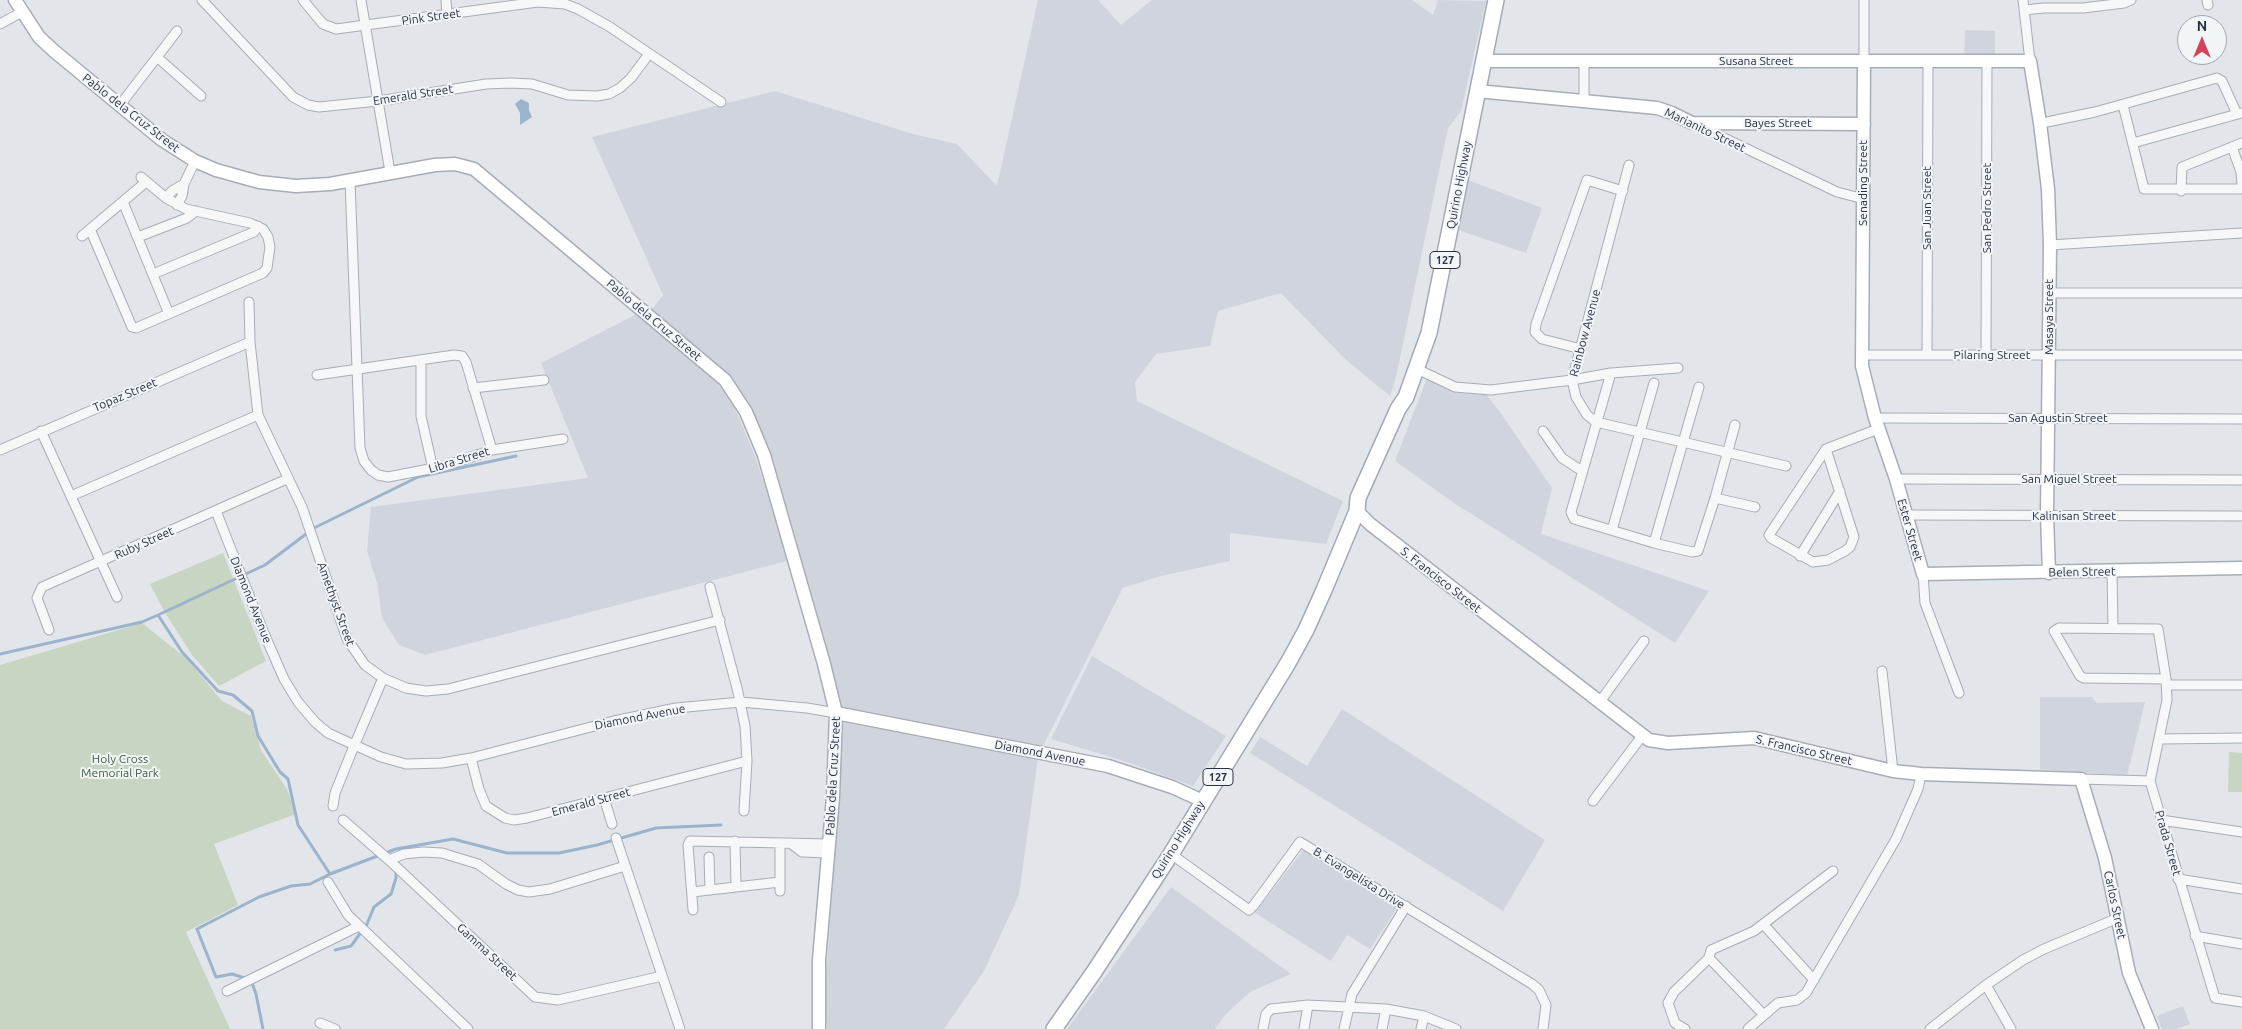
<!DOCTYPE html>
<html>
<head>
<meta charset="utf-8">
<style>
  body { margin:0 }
  #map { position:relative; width:2242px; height:1029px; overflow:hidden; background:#e2e6eb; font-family:Ubuntu,sans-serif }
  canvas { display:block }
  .north { position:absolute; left:2177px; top:15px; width:50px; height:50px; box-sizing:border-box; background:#f2f5f8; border:1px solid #a2a7b0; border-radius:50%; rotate:0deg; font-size:14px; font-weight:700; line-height:20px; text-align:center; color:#293344 }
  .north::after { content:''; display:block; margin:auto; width:18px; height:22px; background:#d44359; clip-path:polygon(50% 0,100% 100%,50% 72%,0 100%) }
</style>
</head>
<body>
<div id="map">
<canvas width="2242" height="1029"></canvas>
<div class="north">N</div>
</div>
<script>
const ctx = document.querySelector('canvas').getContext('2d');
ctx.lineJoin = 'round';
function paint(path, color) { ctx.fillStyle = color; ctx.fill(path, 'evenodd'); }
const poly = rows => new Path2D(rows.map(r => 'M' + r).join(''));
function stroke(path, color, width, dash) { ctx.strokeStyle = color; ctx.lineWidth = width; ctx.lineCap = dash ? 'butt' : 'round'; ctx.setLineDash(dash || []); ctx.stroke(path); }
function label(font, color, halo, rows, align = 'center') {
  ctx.font = font + ' Ubuntu,sans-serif'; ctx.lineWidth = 4; ctx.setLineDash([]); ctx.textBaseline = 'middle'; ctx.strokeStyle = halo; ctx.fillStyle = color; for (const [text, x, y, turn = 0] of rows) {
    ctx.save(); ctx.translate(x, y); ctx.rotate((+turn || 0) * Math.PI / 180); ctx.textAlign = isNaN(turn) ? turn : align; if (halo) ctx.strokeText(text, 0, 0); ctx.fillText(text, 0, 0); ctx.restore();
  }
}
paint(poly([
  [1038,0,1098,0,1121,25,1152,0,1412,0,1433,15,1438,0,1486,1,1461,111,1448,128,1396,377,1390,396,1345,359,1281,293,1218,311,1210,346,1156,354,1135,382,1137,401,1343,501,1326,544,1230,533,1230,561,1161,576,1123,588,1042,748,840,712,749,410,651,310,663,295,592,137,775,91,913,134,957,144,997,186],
  [1965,30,1995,31,1995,56,1964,56],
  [1468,180,1542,208,1526,253,1458,230],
  [637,314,683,350,718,384,732,401,756,459,770,500,787,561,425,655,399,645,382,618,377,583,367,551,371,507,588,478,541,363],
  [1427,378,1457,393,1486,394,1500,412,1552,488,1541,534,1709,591,1675,643,1454,503,1395,461],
  [1092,656,1226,736,1193,786,1121,760,1051,739],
  [2040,697,2092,697,2097,703,2145,702,2127,776,2040,769],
  [1342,709,1545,840,1503,911,1250,753,1260,737,1307,766],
  [842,719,1038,758,1019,895,984,971,944,1029,827,1029,825,995,841,760],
  [1304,849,1398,907,1370,949,1347,935,1331,961,1255,913],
  [1171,887,1291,974,1250,992,1224,1016,1215,1029,1067,1029],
  [2183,1006,2190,1024,2177,1029,2162,1029,2157,1016]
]), '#d0d5dd');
paint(poly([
  [223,553,266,661,219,686,192,655,163,609,150,584],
  [142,623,187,659,222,701,251,716,261,750,287,789,296,814,214,844,238,905,186,932,230,1029,0,1029,0,665],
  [2229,752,2242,753,2242,792,2228,792]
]), '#c8d5c3');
paint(poly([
  [521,99,529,103,529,110,532,117,520,125,520,113,515,104]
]), '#9cb3cc');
stroke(poly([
  [158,615,265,565,314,528,418,477,516,456],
  [0,654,142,622,158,615,182,652,218,691,233,695,252,711,258,736,280,772,288,779,298,825,330,874,310,884,291,886,259,897,197,929,216,977,232,974,251,980,256,994,263,1029],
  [330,874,396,849,453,839,507,853,559,853,597,845,656,828,721,825],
  [335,950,351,946,367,924,374,907,391,894,396,878,396,869]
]), '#9cb3cc', 3);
const street = poly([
  [202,0,293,97,308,105,319,107,378,101,486,84,511,83,532,84,568,95,597,96,609,94,620,88,631,78,649,54],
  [303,0,323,24,336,29,538,2,565,4,578,9,610,27,721,102],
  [361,0,390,172],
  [446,0,447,15],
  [2023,0,2030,61],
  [2207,0,2208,5],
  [2024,10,2044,8,2083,8,2124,3,2131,0],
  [0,24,22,12],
  [157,57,201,96],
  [1864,62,1864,0],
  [1584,101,1584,61],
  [120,105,177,31],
  [2123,105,2144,189,2242,189],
  [2047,122,2095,112,2217,78,2222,81,2237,114],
  [1697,125,1837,192,1864,199],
  [2133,143,2241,113],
  [2232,147,2241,172,2242,185],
  [1629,165,1572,380,1576,397,1587,415,1596,422,1786,466],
  [350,180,360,448,364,461,371,470,378,475,388,477,445,466,492,450,563,439],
  [2181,191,2182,167,2242,143],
  [166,198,172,191,184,184],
  [123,202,169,314],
  [177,205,182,196,184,184,195,161],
  [90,229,132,327,136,328,263,273,267,268,270,247,268,237,263,229,250,223,186,209,166,198,141,177],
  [82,236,146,182],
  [138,237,187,218,196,211],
  [2050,245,2242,233],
  [153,274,254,232,258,226],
  [2049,293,2242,293],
  [249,302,250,342,258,415,302,507,347,639,365,665,383,678,406,688,426,691,448,689,720,620],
  [1581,349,1542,339,1535,332,1536,324,1587,180,1623,191],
  [1861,355,2242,355],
  [1927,355,1928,62],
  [1986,355,1987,62],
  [421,360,421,416,433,469],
  [1417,369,1455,387,1491,390,1572,380,1611,373,1678,368],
  [1611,373,1571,512,1574,519,1654,543,1692,552,1698,551,1715,498,1735,425],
  [317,375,454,355,462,356,466,362,492,450],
  [473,388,544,380],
  [1875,418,2242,419],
  [41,431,117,597],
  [1543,431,1562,458,1582,471],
  [1826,449,1854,537,1850,547,1845,551,1828,560,1813,562,1771,538,1769,535,1771,532,1826,449,1878,429],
  [0,450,250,342],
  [1896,479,2242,480],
  [71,496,258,415],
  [1715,498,1755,507],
  [216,511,263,631,284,679,298,702,315,722,328,733,381,757,406,764,442,763,471,758,614,721,676,708,741,702,807,708,836,713],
  [1906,515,2242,516],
  [1612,530,1654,383],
  [1654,543,1699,387],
  [1800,556,1840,491],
  [2112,571,2113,628],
  [1923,574,1925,603,1959,693],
  [710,587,737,688,745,726,747,761,744,811],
  [49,630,37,598,42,587,287,479],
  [1882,671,1893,771],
  [2166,679,2084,678,2080,676,2054,631,2059,628,2158,629,2166,679,2167,700,2150,781,2215,998,2242,1002],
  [2167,685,2242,685],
  [1599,703,1644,641],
  [2160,739,2242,738],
  [471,758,479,789,486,806,505,818,514,820,527,818,747,761],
  [2081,779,2150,781],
  [604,798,612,824],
  [1593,801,1642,736],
  [333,806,335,793,352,751,383,678],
  [343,820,389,860,535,997,558,1000,662,976],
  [2161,820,2242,832],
  [616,838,680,1029],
  [735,841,736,887],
  [790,843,802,852,828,853],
  [1171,854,1249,910,1254,905,1300,842,1532,984,1539,990,1546,1005,1543,1029],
  [709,857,710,890],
  [389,860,404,854,423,852,442,853,478,864,506,884,518,890,529,892,550,889,625,866],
  [2178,879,2242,889],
  [328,882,348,915,468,1029],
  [780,891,780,843],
  [692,892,780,882],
  [693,910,688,845,690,841,829,844],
  [1763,924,1814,980],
  [2195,936,2242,944],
  [1709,958,1764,1015],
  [1986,985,2011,1029],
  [227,991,359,926],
  [320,1023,335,1029],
  [1263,1029,1266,1014,1271,1009,1308,1005,1386,1009,1424,1016,1456,1029],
  [1304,1029,1308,1005],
  [1344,1029,1352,994,1406,906],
  [1382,1029,1386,1009],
  [1421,1029,1424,1016],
  [1685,1029,1675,1023,1668,1003,1674,992,1709,958,1711,950,1754,931,1833,871],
  [1748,1029,1778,1003,1797,1000,1806,993,1896,839,1918,789,1921,774],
  [1930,1029,1986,985,2023,960,2044,949,2118,918]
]);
const secondary = poly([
  [15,0,39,37,54,51,162,140,195,161,216,170,259,182,296,186,330,184,435,165,455,164,474,169,725,380,746,412,764,455,824,664,836,713,833,797,819,960,819,1029],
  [1483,61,2030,61,2040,123,2048,189,2050,245,2047,516,2049,573],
  [1864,62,1862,366,1875,418,1896,479,1923,574,2242,568],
  [1477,91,1657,108,1672,113,1692,123,1864,124],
  [1357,511,1370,524,1649,740,1668,743,1754,738,1893,771,1921,774,2081,779,2105,858,2129,973,2152,1029],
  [836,713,1108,766,1172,787,1203,801]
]);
const primary = poly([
  [1054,1029,1094,972,1171,854,1288,663,1306,630,1324,590,1357,511,1358,498,1398,409,1406,397,1429,333,1496,0]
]);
stroke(street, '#a7adb6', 11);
stroke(secondary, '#a7adb6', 15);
stroke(primary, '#a1aab7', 18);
stroke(street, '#f5f7f9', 9);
stroke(secondary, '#fff', 12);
stroke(primary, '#fff', 15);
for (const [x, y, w] of [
  [1445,260,30],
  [1218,777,30]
]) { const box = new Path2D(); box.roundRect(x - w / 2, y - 8.5, w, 17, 4); ctx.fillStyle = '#f2f5f8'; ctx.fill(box); stroke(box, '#293344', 1); }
label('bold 11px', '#293344', null, [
  ["127",1445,260],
  ["127",1218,777]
]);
label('12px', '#293344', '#f2f5f8', [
  ["Pink Street",431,17,-8],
  ["Susana Street",1756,61],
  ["Emerald Street",413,95,-9],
  ["Pablo dela Cruz Street",131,113,38],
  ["Bayes Street",1778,123],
  ["Marianito Street",1705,130,25],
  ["Senading Street",1863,183,-90],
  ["Quirino Highway",1459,185,-79],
  ["San Juan Street",1927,208,-90],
  ["San Pedro Street",1987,208,-90],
  ["Masaya Street",2049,317,-90],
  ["Pablo dela Cruz Street",654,320,40],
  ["Rainbow Avenue",1585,333,-75],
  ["Pilaring Street",1992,355],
  ["Topaz Street",125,395,-23],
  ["San Agustin Street",2058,418],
  ["Libra Street",459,460,-17],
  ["San Miguel Street",2069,479],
  ["Kalinisan Street",2074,516],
  ["Ester Street",1910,530,74],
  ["Ruby Street",144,543,-24],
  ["Belen Street",2082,572,-1],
  ["S. Francisco Street",1441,580,38],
  ["Diamond Avenue",251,600,68],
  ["Amethyst Street",336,604,70],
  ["Diamond Avenue",640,717,-11],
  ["S. Francisco Street",1804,750,13],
  ["Diamond Avenue",1040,753,11],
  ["Pablo dela Cruz Street",833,776,-87],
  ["Emerald Street",591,802,-15],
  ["Quirino Highway",1178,840,-58],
  ["Prada Street",2168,843,74],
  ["B. Evangelista Drive",1359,878,32],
  ["Carlos Street",2115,905,78],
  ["Gamma Street",487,952,43]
]);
label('12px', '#3e6036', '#f2f5f8', [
  ["Holy Cross",120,759],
  ["Memorial Park",120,773]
]);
</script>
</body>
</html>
